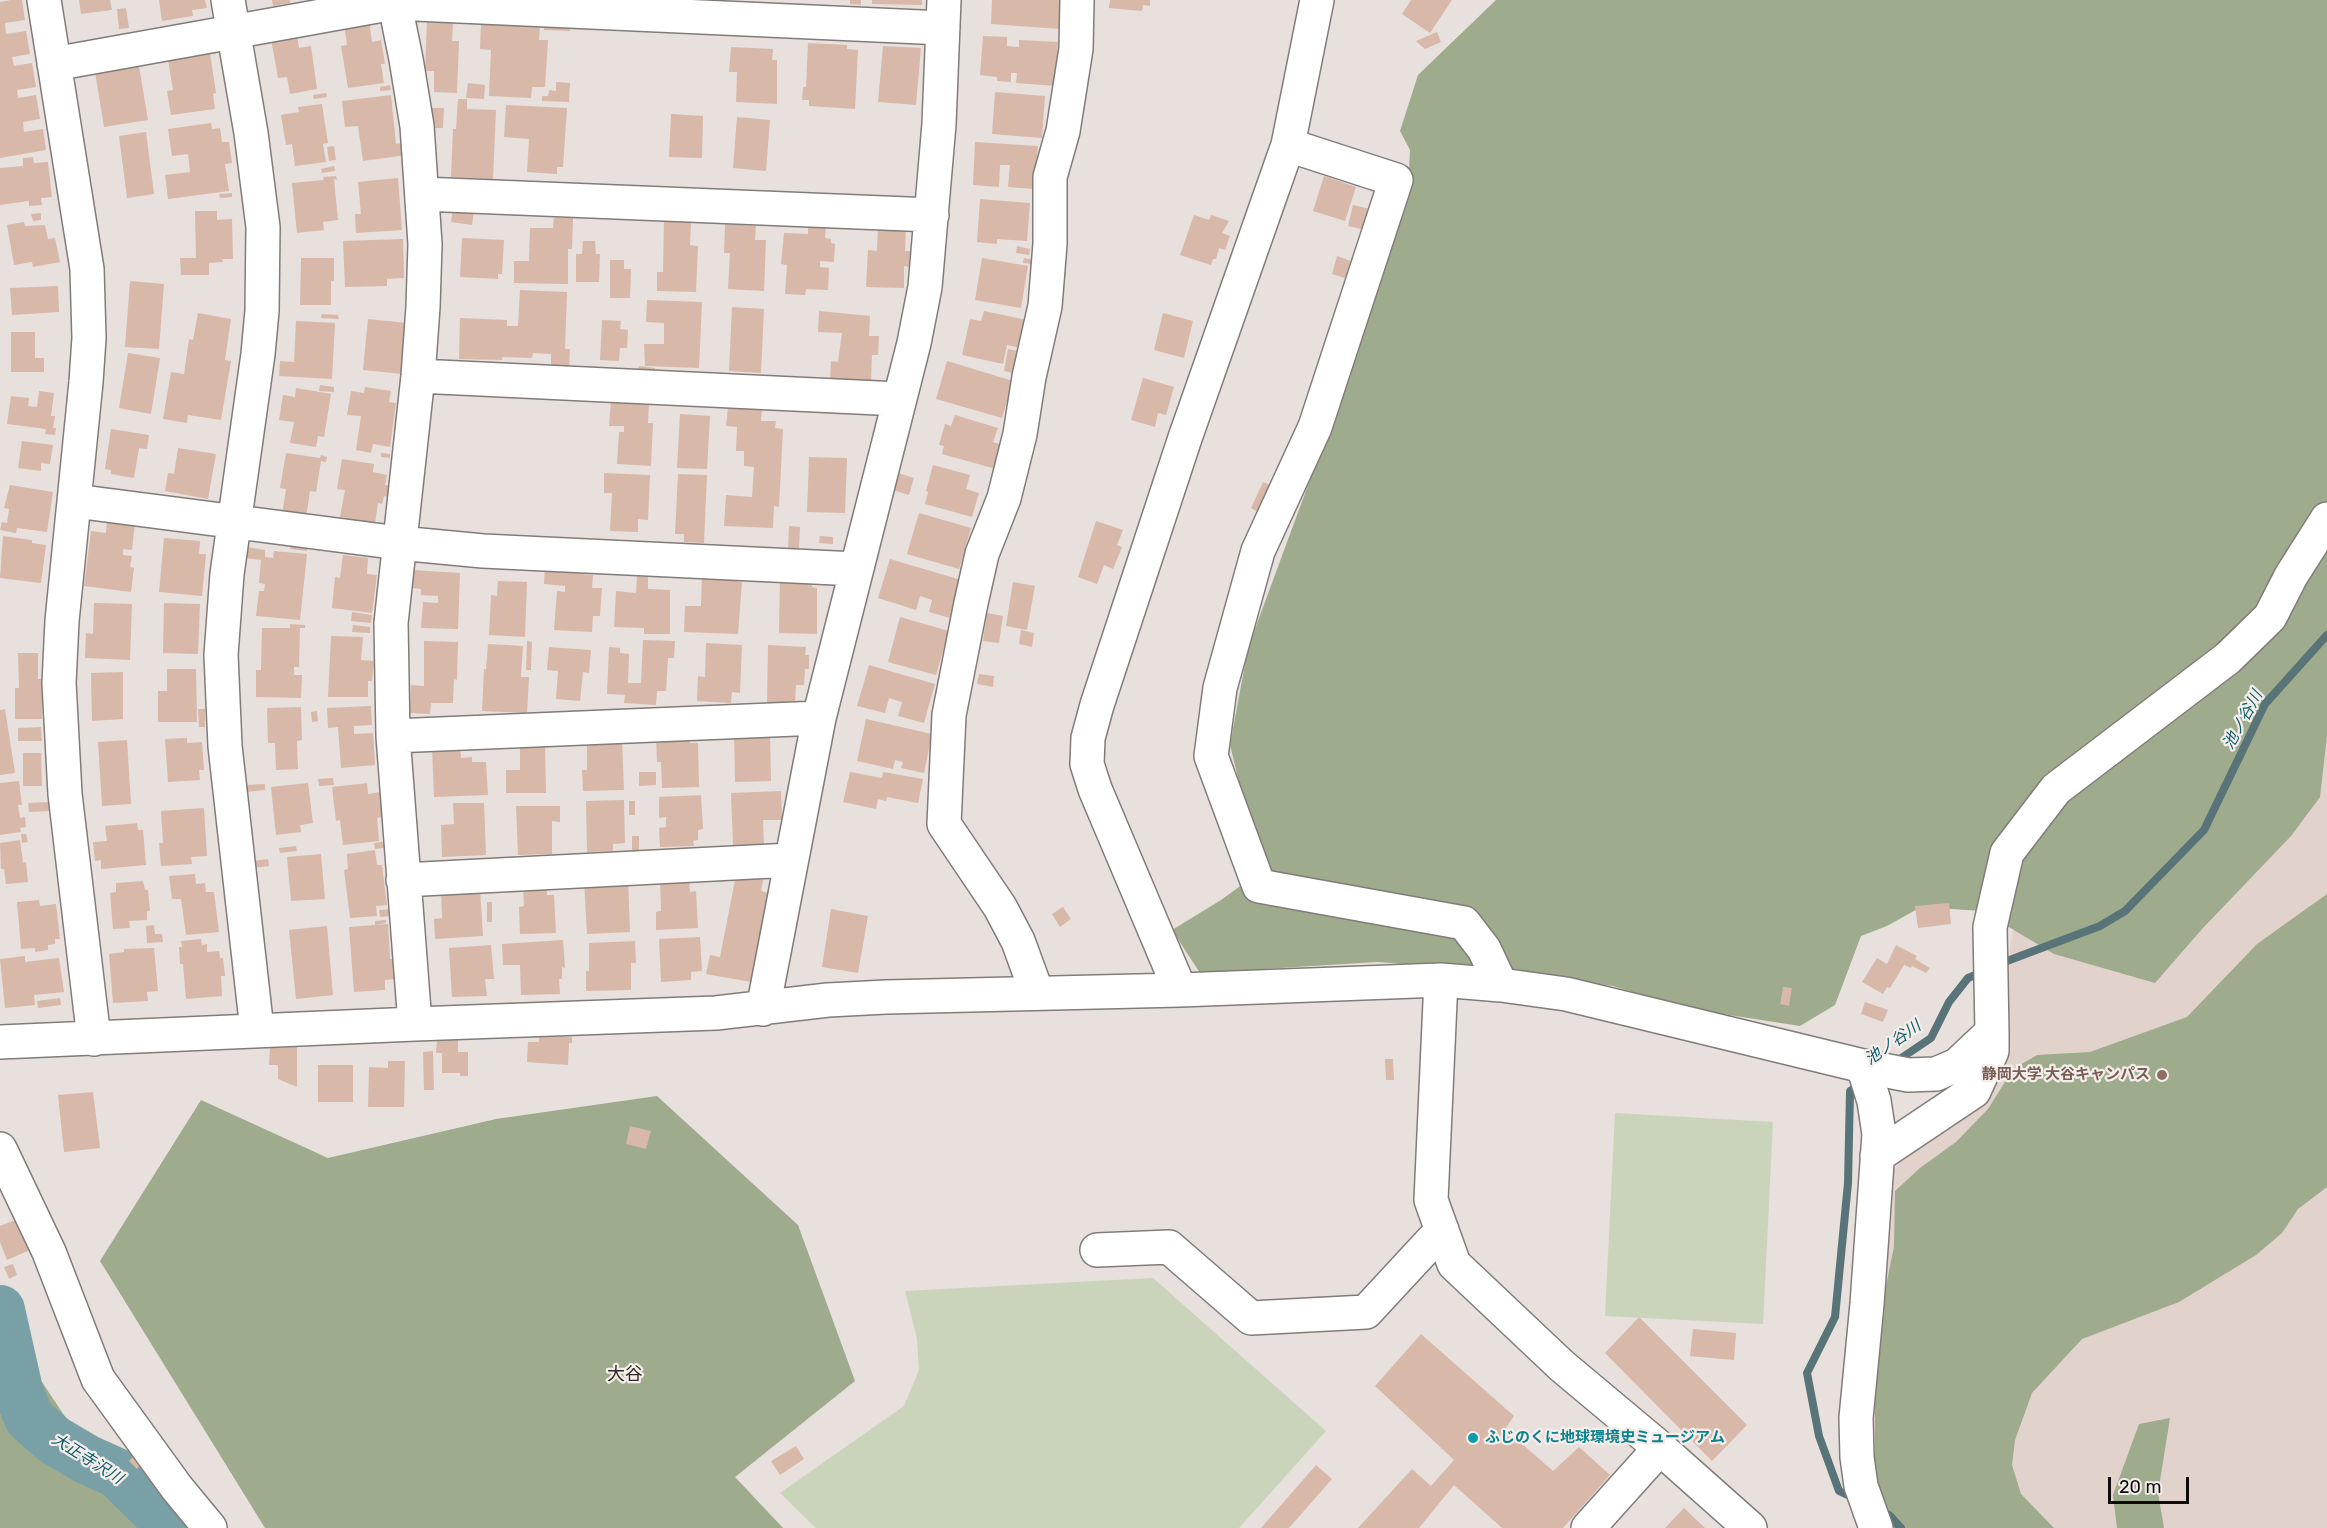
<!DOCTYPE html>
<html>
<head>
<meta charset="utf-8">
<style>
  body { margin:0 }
  #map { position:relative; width:2327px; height:1528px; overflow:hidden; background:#e7e0dd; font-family:Rubik,sans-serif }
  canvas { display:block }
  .scale { position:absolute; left:2108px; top:1477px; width:81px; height:27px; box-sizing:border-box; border:3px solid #0e0c0b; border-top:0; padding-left:8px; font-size:18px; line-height:21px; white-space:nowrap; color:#0e0c0b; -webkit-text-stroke:4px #f4edea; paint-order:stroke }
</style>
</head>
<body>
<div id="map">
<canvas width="2327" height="1528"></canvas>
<div class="scale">20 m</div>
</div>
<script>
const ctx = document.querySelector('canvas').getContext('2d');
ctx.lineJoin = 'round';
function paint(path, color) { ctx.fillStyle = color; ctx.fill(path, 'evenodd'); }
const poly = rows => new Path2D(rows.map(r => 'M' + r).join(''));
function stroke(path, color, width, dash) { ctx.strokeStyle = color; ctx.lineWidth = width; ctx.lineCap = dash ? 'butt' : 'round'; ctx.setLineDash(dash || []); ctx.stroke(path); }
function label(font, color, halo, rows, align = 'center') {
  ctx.font = font + ' Rubik,"Noto Sans JP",sans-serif'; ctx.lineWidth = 4.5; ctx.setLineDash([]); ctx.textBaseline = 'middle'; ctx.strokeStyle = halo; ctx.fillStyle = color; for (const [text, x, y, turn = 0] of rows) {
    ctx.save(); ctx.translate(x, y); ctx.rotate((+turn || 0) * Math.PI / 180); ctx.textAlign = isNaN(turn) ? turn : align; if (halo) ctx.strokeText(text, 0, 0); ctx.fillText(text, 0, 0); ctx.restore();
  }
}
paint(poly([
  [2327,611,2327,1528,1883,1528,1866,1440,1889,1178,1907,1151,1945,1122,2003,994,2017,904]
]), '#e1d2cb');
paint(poly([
  [1615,1113,1773,1122,1763,1324,1605,1316],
  [1153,1278,1326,1431,1239,1528,816,1528,780,1493,904,1406,919,1370,917,1339,905,1291]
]), '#c9d4ba');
paint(poly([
  [1496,0,2327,0,2327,736,2320,797,2291,836,2203,928,2155,983,2054,954,1982,911,1921,907,1887,926,1861,936,1835,1005,1800,1026,1684,1008,1613,986,1506,971,1377,962,1200,973,1172,930,1221,900,1261,871,1230,745,1248,648,1328,431,1408,187,1410,150,1400,131,1418,75],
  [2327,894,2327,1187,2298,1209,2282,1233,2256,1255,2179,1302,2082,1339,2032,1393,2015,1440,2012,1465,2021,1494,2054,1528,1882,1528,1875,1519,1875,1387,1878,1327,1894,1246,1895,1191,1920,1168,1956,1142,1988,1109,2013,1069,2037,1055,2090,1052,2187,1017,2257,944],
  [657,1096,798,1225,855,1381,735,1477,783,1528,265,1528,100,1261,201,1100,328,1158,496,1119],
  [0,1345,36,1373,139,1528,0,1528],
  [2170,1418,2158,1493,2164,1528,2117,1528,2113,1495,2139,1424]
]), '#9eab8d');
stroke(poly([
  [1999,964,2100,926,2125,911,2204,830,2265,704,2327,635],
  [1894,1063,1931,1038,1949,1002,1968,978,1985,971],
  [1856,1499,1839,1491,1819,1436,1807,1373,1835,1317,1848,1183,1850,1091,1862,1083],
  [1881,1511,1889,1515,1901,1528]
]), '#597478', 8);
stroke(poly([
  [0,1310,18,1390,29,1418,54,1440,86,1459,117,1473,173,1528]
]), '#79a0a6', 50);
paint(poly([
  [11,0,22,0,25,20,5,23,6,34,26,31,30,54,12,57,14,66,32,63,36,87,17,90,18,98,36,95,40,119,23,122,24,132,43,129,46,150,0,158,0,2],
  [79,0,110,0,112,10,81,14],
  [159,0,205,0,207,8,192,10,193,16,162,21],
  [272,0,290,0,290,3,273,6],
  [850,0,861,0,861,5,850,4],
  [872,0,922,0,922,5,872,4],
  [992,0,1062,0,1060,29,991,24],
  [1110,0,1150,0,1150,6,1143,5,1142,11,1109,8],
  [1411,0,1452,0,1430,33,1402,14],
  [126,8,129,28,119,29,117,9],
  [369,20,372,42,381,40,385,64,381,64,384,83,348,88,341,46,347,45,344,24],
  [427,21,453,22,452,41,459,41,457,93,434,92,434,71,425,71],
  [481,23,540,26,539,40,548,40,545,87,532,87,531,98,489,96,491,50,480,49],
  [544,23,570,24,570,31,544,30],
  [1437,32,1441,42,1425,49,1416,41],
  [297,35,299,48,311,46,317,89,290,94,287,77,278,78,271,39],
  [983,36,1007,37,1007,46,1019,47,1019,40,1058,42,1055,86,1016,83,1017,73,1011,73,1011,82,997,81,997,77,980,75],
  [808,43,847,45,847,49,858,50,855,109,809,106,809,100,802,100,803,87,806,87],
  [883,46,921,48,916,105,878,102],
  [731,47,773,49,772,60,777,60,777,104,736,102,737,72,729,72],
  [210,53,216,93,213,94,215,109,171,115,167,91,173,90,168,60],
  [139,66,148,120,104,127,95,72],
  [556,82,570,83,569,102,542,101,542,96,548,96,549,90,556,91],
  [468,83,485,85,484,99,466,98],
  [390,85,391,90,380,91,380,87],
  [995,92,1045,96,1042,138,992,134],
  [326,93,327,97,314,99,313,95],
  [391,95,396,144,406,142,407,155,363,161,358,126,345,127,342,101],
  [458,99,467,99,467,109,496,110,493,179,451,177,453,129,456,129],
  [322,104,328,143,323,144,326,162,295,166,292,144,286,145,281,115,299,112,298,107],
  [506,105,567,108,563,167,557,167,557,174,527,172,529,139,504,137],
  [426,108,444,108,443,128,426,128],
  [671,114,703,116,702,158,669,157],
  [737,117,770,120,766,171,733,168],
  [211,123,212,129,220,128,222,142,229,142,232,163,225,164,229,191,168,199,165,175,190,172,188,154,172,156,168,129],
  [146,132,154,194,127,198,119,136],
  [975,142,1038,146,1034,189,1008,187,1010,165,1000,165,999,187,973,185],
  [334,146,336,160,329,161,327,147],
  [33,157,34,163,48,162,52,197,41,198,42,205,29,206,29,201,0,205,0,168,23,166,23,158],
  [334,166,335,171,322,173,321,169],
  [336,176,337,180,334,179,338,220,323,222,324,230,297,233,292,183,324,180,323,177],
  [1324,176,1356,187,1345,221,1313,211],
  [398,178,402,230,356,233,355,214,361,214,358,182],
  [232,193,232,197,220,198,219,194],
  [980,199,1030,203,1027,241,997,239,997,244,977,242],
  [1353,205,1370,209,1365,230,1348,226],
  [453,209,474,211,472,225,451,222],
  [195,211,217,211,217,220,232,219,233,259,222,259,223,262,209,263,209,275,181,275,180,258,196,258],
  [41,213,41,220,33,221,31,214],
  [1194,215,1209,220,1211,215,1229,221,1222,233,1230,236,1225,250,1219,248,1216,259,1213,259,1211,265,1180,255],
  [554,218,573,218,572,249,568,249,568,284,514,283,514,261,529,261,530,228,553,228],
  [664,221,691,222,690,245,698,246,696,292,657,291,657,272,663,272],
  [24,222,25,226,45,225,48,239,55,238,60,262,33,267,32,262,14,265,7,225],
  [725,224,756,226,755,240,766,240,764,291,728,289,730,253,724,253],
  [808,225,826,226,825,238,831,239,831,243,835,244,834,262,820,261,820,267,829,268,828,290,806,289,805,295,785,294,787,265,781,264,784,233,808,234],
  [878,225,906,226,905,251,910,251,909,267,904,266,904,288,866,287,868,250,877,251],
  [462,238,504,240,502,274,498,274,498,279,460,277],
  [403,239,404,278,387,279,387,286,345,287,343,241],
  [583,241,595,241,596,254,600,254,599,282,576,282,576,254,582,254],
  [1017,246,1030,249,1029,255,1016,253],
  [1337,256,1351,261,1345,278,1332,274],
  [301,258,334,258,334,281,331,281,331,305,300,305],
  [982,258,1028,266,1021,308,975,300],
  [1024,258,1035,260,1034,264,1023,263],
  [610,260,624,260,624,269,631,269,630,298,610,298],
  [130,281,164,284,159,349,125,347],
  [58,286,59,312,12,315,10,288],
  [520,290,567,292,565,349,570,349,569,369,551,368,551,354,533,353,532,358,502,357,502,360,459,359,460,318,507,320,507,326,518,326],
  [647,300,702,302,699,368,645,366,644,344,664,344,664,323,646,322],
  [732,307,764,309,761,373,729,371],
  [819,311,870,316,869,336,879,336,878,355,872,355,871,383,830,380,831,361,838,362,842,333,818,332],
  [984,311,1027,320,1021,348,1007,345,1003,364,962,355,970,319,981,321],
  [198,313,231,319,225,360,231,361,221,420,188,415,187,423,163,419,171,372,184,374,189,339,193,340],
  [1163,313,1193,321,1184,358,1154,350],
  [322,314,338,315,339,319,321,318],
  [368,319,407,323,402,374,363,370],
  [602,320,621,321,620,329,628,330,627,348,620,348,619,361,600,360],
  [296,321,335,323,332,379,279,376,280,361,294,362],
  [11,332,35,332,35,358,44,358,44,372,11,372],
  [1008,349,1022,352,1017,374,1004,371],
  [128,353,160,358,151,414,119,408],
  [947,361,1013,381,1002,418,936,399],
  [639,366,655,368,654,373,638,371],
  [1143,378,1174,387,1166,415,1158,413,1155,427,1131,420],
  [320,385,334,387,334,392,319,391],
  [365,387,391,391,389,402,396,403,390,447,373,444,371,453,356,450,361,416,347,415,351,391,364,393],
  [296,388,331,394,324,437,318,436,316,447,290,443,294,422,279,420,283,395,295,397],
  [39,391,54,393,51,416,55,416,53,428,56,428,55,435,45,434,46,429,7,424,11,396,29,398,28,406,37,407],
  [611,400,649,402,648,423,653,423,651,466,617,464,619,432,624,432,624,426,609,426],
  [728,407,762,409,761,421,776,421,775,428,783,429,779,507,774,506,773,528,724,526,726,495,752,497,754,467,744,466,744,451,736,451,737,427,726,426],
  [680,414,710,416,707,469,677,468],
  [955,415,998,428,993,442,1003,445,996,469,942,454,944,446,939,445,945,424,951,426],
  [111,429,149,435,147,449,139,448,134,478,111,474,111,470,105,469],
  [22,441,53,445,50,464,41,463,41,471,18,468],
  [178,448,216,454,208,499,165,491,168,473,174,474],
  [286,453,320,458,321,455,327,457,326,462,321,461,316,492,310,491,306,518,282,515,286,489,280,488],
  [381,453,390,454,390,458,381,457],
  [809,457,847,458,845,513,807,512],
  [342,459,374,464,373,472,387,475,385,485,389,485,388,497,384,496,382,504,378,503,375,523,340,517,345,490,337,489],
  [933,465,970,475,966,489,979,493,972,517,925,504,928,492,926,491],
  [895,472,914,478,909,495,890,489],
  [604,473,650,475,648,520,638,519,638,532,610,531,612,493,604,493],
  [678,474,707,475,704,543,684,542,684,534,675,534],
  [1263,482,1270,485,1258,512,1251,508],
  [10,485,53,492,47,532,17,528,16,533,0,530,2,522,7,523,9,509,4,508],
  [919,513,971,528,959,569,907,554],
  [107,520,135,523,132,550,123,549,123,555,132,556,130,567,134,568,131,592,84,586,91,531,106,533],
  [1096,521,1123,530,1117,545,1122,547,1113,569,1104,565,1097,584,1078,577],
  [789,526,800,527,799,549,788,549],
  [3,536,32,540,32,543,46,545,41,583,0,578],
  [820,536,833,537,833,544,819,543],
  [164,538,200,541,199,554,206,554,202,596,159,592],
  [291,544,307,546,307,551,290,549],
  [247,547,265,550,265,557,273,558,274,551,307,554,300,620,256,616,259,591,264,591,265,584,259,583,261,560,245,558],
  [343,555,368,558,367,574,377,575,372,613,332,608,335,577,340,578],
  [890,559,961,580,950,618,929,612,932,600,920,596,916,610,878,598],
  [545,565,584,568,583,574,593,575,592,588,602,588,600,616,593,616,592,632,554,630,557,591,565,592,565,586,544,584],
  [413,570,460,573,458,629,421,628,423,602,438,603,438,596,421,595,421,589,412,588],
  [702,574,738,575,738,582,742,582,738,634,684,632,685,606,701,606],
  [637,576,648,577,648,589,670,590,670,634,644,634,644,628,614,627,616,591,636,593],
  [780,576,812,576,812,587,817,588,817,634,779,633],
  [498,581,527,582,525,637,489,635,491,595,497,596],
  [1013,582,1035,586,1027,630,1006,626],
  [94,603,132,604,130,660,85,658,86,633,93,634],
  [164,603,200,604,198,654,163,653],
  [352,612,372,615,371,623,351,621],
  [987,613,1003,616,999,643,983,641],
  [900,617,949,631,936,675,888,662],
  [290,624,305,625,305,628,300,628,299,667,294,667,294,675,302,675,301,698,256,697,256,670,261,670,262,628,290,628],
  [353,625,370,627,370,633,352,632],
  [1021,630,1034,633,1032,647,1019,644],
  [331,636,363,637,361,660,374,661,372,681,368,681,368,697,328,697],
  [643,640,675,641,674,658,668,658,666,691,657,691,656,705,624,703,625,695,607,694,609,647,620,648,620,653,629,654,628,683,641,683],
  [424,641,458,642,457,680,454,679,453,703,431,703,430,714,410,713,411,685,424,686],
  [527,641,532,642,531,670,526,670],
  [706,643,742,645,740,693,732,692,731,703,697,701,698,676,705,677],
  [488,644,523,646,521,677,529,677,527,713,482,711,484,669,486,669],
  [768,645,806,647,805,655,809,655,809,669,805,669,804,685,796,685,795,703,767,703],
  [549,647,591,650,589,673,583,672,580,701,556,699,558,671,547,670],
  [18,653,38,653,38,679,42,679,42,719,15,719,15,688,19,688],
  [869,665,935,684,924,723,898,716,902,702,889,698,885,713,857,706],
  [167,669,196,669,197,722,158,722,158,691,167,691],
  [123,672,123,719,92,721,91,673],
  [979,674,994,676,993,687,977,684],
  [371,706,372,725,354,726,354,734,373,733,375,765,341,768,338,727,328,728,327,708],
  [301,707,302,740,297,741,298,769,276,770,275,743,268,743,267,708],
  [5,709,15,773,0,775,0,710],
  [198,709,205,709,205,727,199,727],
  [317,711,318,721,312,722,311,712],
  [866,719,932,734,924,773,901,768,903,762,895,760,893,769,857,761],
  [41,727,42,741,18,741,18,728],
  [770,732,771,781,735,782,734,733],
  [656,736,689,736,690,743,698,743,699,787,662,788,661,762,657,762],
  [187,738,187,743,202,742,204,770,199,770,200,780,168,782,165,739],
  [127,740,131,804,102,806,98,742],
  [622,740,624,790,583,791,582,770,587,770,587,741],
  [520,742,545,742,546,793,506,793,506,770,520,770],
  [460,746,461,758,472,757,472,762,486,762,488,795,434,797,432,747],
  [23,753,41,753,42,786,23,786],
  [639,772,656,772,656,785,639,786],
  [850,772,882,778,883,772,923,779,918,803,887,797,886,801,878,799,876,809,843,802],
  [333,778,334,785,319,786,318,779],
  [19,781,22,805,18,805,20,818,25,817,26,827,20,828,21,832,0,835,0,783],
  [308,783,313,823,300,825,301,832,276,835,271,787],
  [367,783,368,794,380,792,383,817,377,818,379,841,343,845,340,820,336,821,332,787],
  [265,784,265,790,246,792,245,785],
  [781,791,782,820,763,820,764,844,733,845,731,793],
  [701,795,703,829,698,830,698,840,693,841,694,846,660,847,659,828,666,827,666,817,659,818,659,797],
  [624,800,625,843,613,844,613,851,587,852,586,801],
  [629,801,635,801,635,815,629,815],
  [50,802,51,811,29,812,28,803],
  [453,803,484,803,486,855,442,857,441,825,454,824],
  [516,806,560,806,560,822,552,821,552,854,518,855],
  [204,808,207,856,191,857,192,864,161,866,159,843,163,843,161,811],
  [137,823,138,830,143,830,146,865,101,869,101,860,95,861,93,842,107,841,105,826],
  [21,834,26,834,28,842,22,843],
  [632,836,639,836,639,851,632,850],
  [20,840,23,863,26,862,28,882,6,884,4,869,1,869,0,843],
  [389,841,390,847,375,849,374,843],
  [296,846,297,851,280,853,279,848],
  [375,850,377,865,382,865,387,905,376,906,377,916,350,918,344,870,348,869,347,854],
  [321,854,325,899,291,901,287,857],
  [268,859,269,866,253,868,253,861],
  [195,874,196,884,205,883,206,892,214,892,219,932,186,935,181,899,172,899,169,876],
  [736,875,763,880,761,891,768,893,751,982,706,974,710,955,720,957],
  [689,877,690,892,696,891,698,928,656,930,656,912,661,911,660,879],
  [628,878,630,932,587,934,584,880],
  [143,881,145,890,148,890,150,911,147,911,147,920,129,921,130,928,113,929,110,893,116,892,116,883],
  [546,883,547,895,554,895,556,933,520,934,519,907,524,906,523,884],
  [441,887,480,889,483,936,435,939,434,919,442,918],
  [39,900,40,906,56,904,60,939,55,939,55,944,48,945,48,950,35,952,35,948,21,949,17,902],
  [487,902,492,902,492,922,487,922],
  [1949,903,1951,924,1918,928,1915,906],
  [1063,907,1071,919,1060,927,1052,914],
  [391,909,391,916,380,917,379,910],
  [831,909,868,916,858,973,822,967],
  [386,920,386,923,375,925,375,921],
  [388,924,390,959,395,959,397,979,385,980,385,990,354,992,349,927],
  [154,925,155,934,162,934,163,942,147,943,146,926],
  [327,926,333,995,296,999,289,930],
  [700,937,702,971,691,972,691,980,661,982,659,939],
  [201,939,202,945,207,944,207,952,219,951,220,958,223,958,225,976,221,976,222,996,186,999,183,964,180,964,179,947,182,947,181,941],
  [563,940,565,968,562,967,562,979,559,979,560,994,521,995,520,965,503,965,502,944],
  [635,941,636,963,631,963,631,990,586,991,586,971,589,971,589,943],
  [491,945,494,979,485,979,487,996,452,997,449,948],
  [1896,945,1917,956,1915,959,1930,968,1926,973,1912,966,1911,968,1904,965,1890,988,1887,987,1883,994,1862,982,1877,958,1887,964],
  [154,948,158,991,147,992,148,1001,113,1003,109,954,124,952,124,949],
  [25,956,25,962,59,958,64,992,34,995,35,1005,5,1008,0,959],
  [1783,987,1792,988,1789,1006,1780,1004],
  [60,998,61,1005,38,1008,37,1001],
  [1865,1002,1888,1010,1883,1022,1861,1014],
  [539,1036,572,1037,572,1043,569,1043,568,1065,527,1062,528,1042,539,1042],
  [437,1039,458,1039,458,1052,468,1052,468,1076,460,1076,460,1073,442,1073,442,1053,436,1053],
  [297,1047,297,1087,278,1079,278,1065,269,1065,270,1048],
  [433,1051,434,1090,424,1090,423,1052],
  [1385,1059,1393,1059,1394,1080,1386,1080],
  [388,1061,405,1061,404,1107,368,1107,369,1067,388,1068],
  [318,1065,353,1065,353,1102,318,1102],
  [93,1092,100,1148,64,1152,58,1095],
  [630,1126,651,1131,646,1149,626,1144],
  [18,1219,30,1250,7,1260,0,1242,0,1226],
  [13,1264,17,1275,9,1279,4,1267],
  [1639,1317,1747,1425,1712,1461,1605,1353],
  [1693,1329,1736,1333,1734,1360,1690,1356],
  [1421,1334,1514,1416,1505,1429,1553,1471,1579,1447,1610,1475,1563,1528,1502,1528,1454,1485,1419,1528,1358,1528,1412,1469,1431,1486,1454,1460,1375,1386],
  [796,1446,804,1459,780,1475,771,1461],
  [137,1453,145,1461,137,1469,129,1461],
  [1316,1465,1332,1479,1289,1528,1261,1528],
  [1684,1508,1705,1528,1665,1528]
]), '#d8b8a8');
const minor = poly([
  [44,0,87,269,89,338,86,382,62,621,59,683,65,794,94,1039],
  [228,0,251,133,263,227,262,311,258,354,227,574,221,655,225,746,257,1030],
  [394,0,406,59,417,126,425,244,423,307,418,376,391,623,393,736,415,1024],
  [54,64,394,3,943,28],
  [1288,145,1396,180,1315,427,1258,551,1220,688,1211,756,1259,886,1464,923,1484,949,1501,985],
  [422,194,932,215],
  [418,376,899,399],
  [75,501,399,543,483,551,856,569],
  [393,736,819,718],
  [403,880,791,860],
  [1441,980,1431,1200,1454,1264,1562,1366,1660,1448,1750,1528],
  [1180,990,1095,789,1087,764,1088,738,1097,705,1185,438,1288,145,1317,0],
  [1037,993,1018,941,1000,907,944,824,949,715,971,603,982,554,1004,498,1020,434,1029,377,1045,306,1050,244,1050,177,1063,131,1076,49,1077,0],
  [763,1009,819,718,914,343,925,287,939,124,944,0],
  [0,1042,415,1024,716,1013,828,1000,886,997,1180,990,1441,980,1501,985,1566,994,1863,1066,1908,1075,1936,1074,1957,1065,1992,1032,1990,927,2007,853,2056,789,2228,658,2270,617,2291,576,2327,519],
  [1863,1066,1874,1101,1879,1134,1867,1304,1856,1418,1857,1457,1861,1486,1876,1528],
  [0,1149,49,1252,98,1379,177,1488,210,1528],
  [1877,1156,1974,1091,1992,1051,1992,1032],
  [1097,1250,1169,1247,1251,1318,1366,1312,1442,1230],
  [1588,1528,1660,1448]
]);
stroke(minor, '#827c79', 36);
stroke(minor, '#fff', 33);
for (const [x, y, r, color] of [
  [2162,1075,6,"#8d6e63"],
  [1473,1438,6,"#0f9aa8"]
]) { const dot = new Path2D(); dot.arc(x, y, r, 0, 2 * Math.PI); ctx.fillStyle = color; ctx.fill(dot); stroke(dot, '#f4edea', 2); }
label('bold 15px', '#785e54', '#f4edea', [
  ["静岡大学 大谷キャンパス",2150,1075]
], 'right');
label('bold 15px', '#0d838f', '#f4edea', [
  ["ふじのくに地球環境史ミュージアム",1485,1438]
], 'left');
label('italic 16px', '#0b5f69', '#f4edea', [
  ["池ノ谷川",2243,720,-61],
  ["池ノ谷川",1893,1043,-35],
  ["大正寺沢川",87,1459,32]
]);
label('18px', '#302b29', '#f4edea', [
  ["大谷",625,1375]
]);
</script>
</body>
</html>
